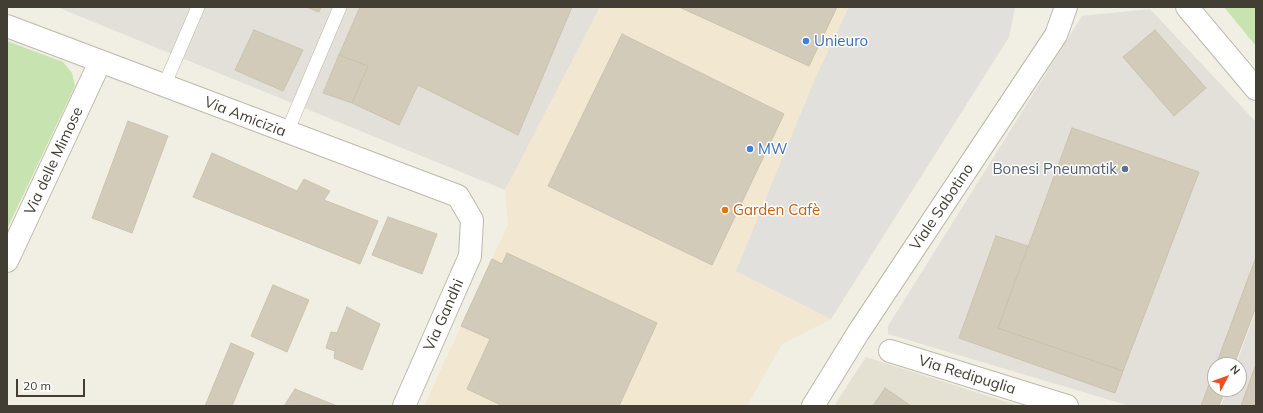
<!DOCTYPE html>
<html>
<head>
<meta charset="utf-8">
<style>
  body { margin:0 }
  #map { position:relative; width:1263px; height:413px; overflow:hidden; background:#f1eee4; font-family:Mulish,sans-serif }
  canvas { display:block }
  .frame { position:absolute; inset:0; border:8px solid #423e34; pointer-events:none }
  .north { position:absolute; left:1207px; top:357px; width:40px; height:40px; box-sizing:border-box; background:#fff; border:1px solid #b3b2ae; border-radius:50%; rotate:49deg; font-size:11px; font-weight:700; line-height:16px; text-align:center; color:#423e34 }
  .north::after { content:''; display:block; margin:auto; width:14px; height:18px; background:#ec5120; clip-path:polygon(50% 0,100% 100%,50% 72%,0 100%) }
  .scale { position:absolute; left:16px; top:379px; width:69px; height:18px; box-sizing:border-box; border:2px solid #423e34; border-top:0; padding-left:5px; font-size:12px; line-height:14px; white-space:nowrap; color:#423e34; -webkit-text-stroke:3px #fff; paint-order:stroke }
</style>
</head>
<body>
<div id="map">
<canvas width="1263" height="413"></canvas>
<div class="frame"></div>
<div class="north">N</div>
<div class="scale">20 m</div>
</div>
<script>
const ctx = document.querySelector('canvas').getContext('2d');
ctx.lineJoin = 'round';
function paint(path, color) { ctx.fillStyle = color; ctx.fill(path, 'evenodd'); }
const poly = rows => new Path2D(rows.map(r => 'M' + r).join(''));
function stroke(path, color, width, dash) { ctx.strokeStyle = color; ctx.lineWidth = width; ctx.lineCap = dash ? 'butt' : 'round'; ctx.setLineDash(dash || []); ctx.stroke(path); }
function label(font, color, halo, rows, align = 'center') {
  ctx.font = font + ' Mulish,sans-serif'; ctx.lineWidth = 3; ctx.setLineDash([]); ctx.textBaseline = 'middle'; ctx.strokeStyle = halo; ctx.fillStyle = color; for (const [text, x, y, turn = 0] of rows) {
    ctx.save(); ctx.translate(x, y); ctx.rotate((+turn || 0) * Math.PI / 180); ctx.textAlign = isNaN(turn) ? turn : align; if (halo) ctx.strokeText(text, 0, 0); ctx.fillText(text, 0, 0); ctx.restore();
  }
}
paint(poly([
  [866,357,1019,406,834,406]
]), '#e4e0d2');
paint(poly([
  [600,7,1015,7,1009,37,831,319,782,344,747,406,424,406,508,224,505,190]
]), '#f2e7d0');
paint(poly([
  [57,7,600,7,505,190],
  [1150,9,1256,122,1256,307,1234,365,1215,365,1215,389,1226,389,1219,406,1130,406,888,334,888,326,1082,16],
  [1256,310,1256,406,1221,406,1227,389,1239,389,1239,365,1236,365]
]), '#e3dfd9');
paint(poly([
  [1224,7,1256,7,1256,46],
  [7,41,63,62,72,73,75,86,7,229]
]), '#c7e3af');
paint(poly([
  [849,7,1015,7,1009,37,831,319,736,271,815,79]
]), '#e2e0dc');
const building = poly([
  [306,7,321,7,319,12,306,7],
  [360,7,572,7,518,135,418,85,399,125,352,103,368,66,339,55,360,7],
  [679,7,837,7,809,66,679,7],
  [254,30,303,50,283,91,235,70,254,30],
  [1155,30,1206,88,1174,116,1123,57,1155,30],
  [622,34,784,114,712,265,548,186,622,34],
  [339,55,368,66,352,103,323,93,339,55],
  [128,121,168,136,132,233,92,218,128,121],
  [1072,128,1199,172,1123,371,998,328,1072,128],
  [212,153,297,191,304,179,330,191,324,200,378,221,360,264,193,197,212,153],
  [388,217,437,234,422,274,372,255,388,217],
  [996,236,1028,246,998,328,1123,371,1115,393,959,338,996,236],
  [507,253,657,323,619,406,503,406,467,389,490,339,461,326,492,259,502,264,507,253],
  [1256,257,1256,307,1234,365,1216,365,1256,257],
  [273,285,309,300,287,352,251,336,273,285],
  [347,307,380,324,362,370,334,358,335,351,326,348,331,332,337,333,347,307],
  [231,343,254,353,232,406,205,406,231,343],
  [1256,364,1256,406,1241,406,1256,364],
  [1215,368,1215,389,1226,389,1219,406,1201,406,1215,368],
  [885,388,911,406,873,406,885,388],
  [295,389,337,406,284,406,295,389]
]);
paint(building, '#d2cbba');
stroke(building, '#ccc3ae', 1);
const service = poly([
  [164,86,198,7],
  [287,132,340,7]
]);
const minor = poly([
  [1187,7,1256,89],
  [7,26,458,196,472,220,470,256,404,406],
  [7,261,100,62],
  [890,351,1067,406]
]);
const tertiary = poly([
  [813,406,858,333,1056,35,1066,7]
]);
stroke(service, '#beb9aa', 14);
stroke(minor, '#beb9aa', 24);
stroke(tertiary, '#beb9aa', 24);
stroke(service, '#fff', 13);
stroke(minor, '#fff', 22);
stroke(tertiary, '#fff', 22);
for (const [x, y, r, color] of [
  [806,41,4,"#3f7fe0"],
  [750,149,4,"#3f7fe0"],
  [1125,169,4,"#5c6f8a"],
  [725,210,4,"#e8710a"]
]) { const dot = new Path2D(); dot.arc(x, y, r, 0, 2 * Math.PI); ctx.fillStyle = color; ctx.fill(dot); stroke(dot, '#fff', 1.5); }
label('15px', '#366cbe', '#fff', [
  ["Unieuro",814,41],
  ["MW",758,149]
], 'left');
label('15px', '#423e34', '#fff', [
  ["Via Amicizia",245,117,21],
  ["Via delle Mimose",54,161,-65],
  ["Viale Sabotino",942,207,-56],
  ["Via Gandhi",444,315,-66],
  ["Via Redipuglia",967,375,17]
]);
label('15px', '#4e5e75', '#fff', [
  ["Bonesi Pneumatik",1117,169]
], 'right');
label('15px', '#c56008', '#fff', [
  ["Garden Cafè",733,210]
], 'left');
</script>
</body>
</html>
